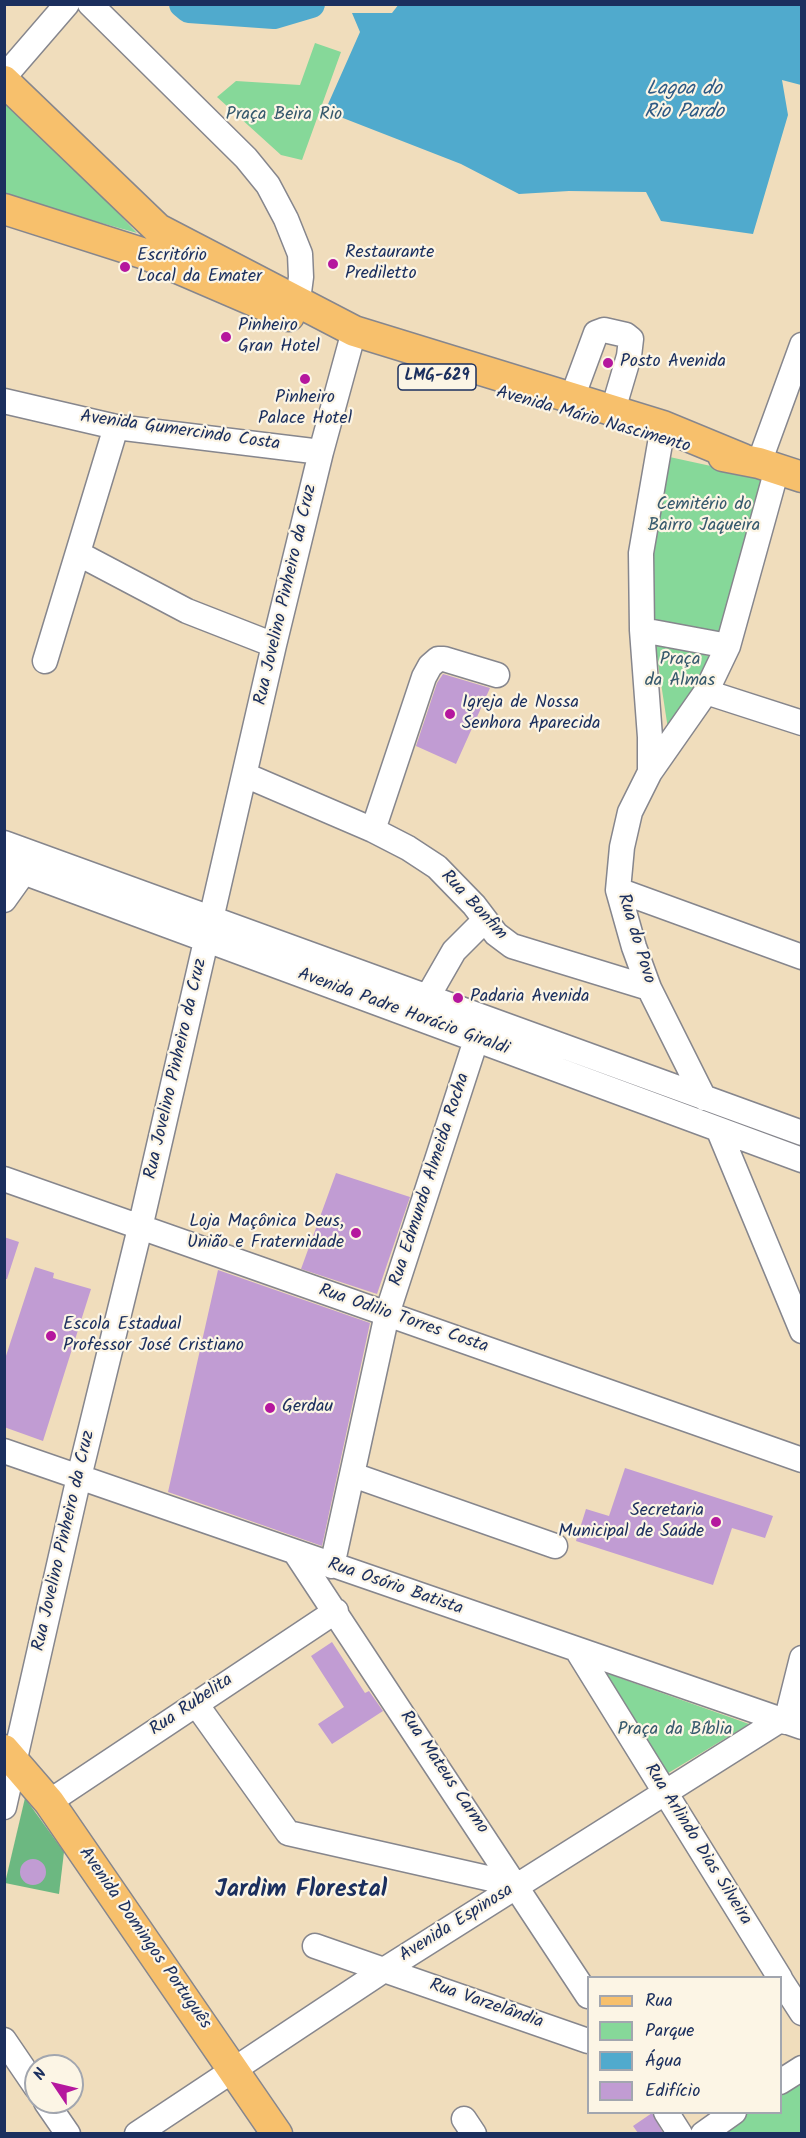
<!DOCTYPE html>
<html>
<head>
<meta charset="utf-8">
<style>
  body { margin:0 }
  #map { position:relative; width:806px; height:2138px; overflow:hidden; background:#f0ddbc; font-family:Kalam,sans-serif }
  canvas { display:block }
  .frame { position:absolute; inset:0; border:6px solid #1b2f5e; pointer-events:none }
  .legend { position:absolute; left:587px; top:1976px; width:195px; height:138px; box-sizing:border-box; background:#fcf5e5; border:2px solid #a2a6af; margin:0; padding:8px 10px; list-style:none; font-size:18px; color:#1b2f5e }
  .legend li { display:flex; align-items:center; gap:12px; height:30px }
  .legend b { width:30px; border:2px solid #a2a6af }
  .north { position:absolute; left:24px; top:2054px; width:60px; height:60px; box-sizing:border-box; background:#fcf5e5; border:2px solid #a2a6af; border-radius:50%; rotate:305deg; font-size:16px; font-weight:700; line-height:24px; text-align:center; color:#1b2f5e }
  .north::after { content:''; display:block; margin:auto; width:21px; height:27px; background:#b5179e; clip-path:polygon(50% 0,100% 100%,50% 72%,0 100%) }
</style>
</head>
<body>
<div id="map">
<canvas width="806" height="2138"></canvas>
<div class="frame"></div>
<ul class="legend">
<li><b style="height:8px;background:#f7c06c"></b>Rua</li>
<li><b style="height:16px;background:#86d899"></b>Parque</li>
<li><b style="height:16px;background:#50aacd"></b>Água</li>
<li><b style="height:16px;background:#c19cd3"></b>Edifício</li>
</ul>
<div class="north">N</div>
</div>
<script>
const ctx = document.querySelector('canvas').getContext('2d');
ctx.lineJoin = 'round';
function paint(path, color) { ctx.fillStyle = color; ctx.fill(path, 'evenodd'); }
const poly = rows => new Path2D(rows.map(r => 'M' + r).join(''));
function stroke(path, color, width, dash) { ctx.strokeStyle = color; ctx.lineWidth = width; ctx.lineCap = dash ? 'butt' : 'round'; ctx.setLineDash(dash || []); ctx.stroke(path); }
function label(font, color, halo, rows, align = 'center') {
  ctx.font = font + ' Kalam,sans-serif'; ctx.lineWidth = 4.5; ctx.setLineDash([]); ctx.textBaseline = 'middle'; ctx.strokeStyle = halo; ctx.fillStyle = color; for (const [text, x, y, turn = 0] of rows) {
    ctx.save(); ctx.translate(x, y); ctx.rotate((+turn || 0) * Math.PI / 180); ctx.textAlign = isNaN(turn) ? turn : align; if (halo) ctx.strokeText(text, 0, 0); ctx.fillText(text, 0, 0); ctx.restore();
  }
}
paint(poly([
  [315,43,341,52,302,160,281,155,217,97,236,81,300,85],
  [5,94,137,233,5,196],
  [665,456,766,478,720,637,653,623,644,583],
  [655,644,713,657,668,729],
  [603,1672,749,1724,665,1775],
  [801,2073,801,2133,707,2134,740,2113,780,2112,781,2087]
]), '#86d899');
paint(poly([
  [25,1798,64,1852,59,1894,5,1883]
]), '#6cb881');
paint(poly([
  [399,4,801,5,801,85,782,80,788,115,753,234,661,221,646,192,569,191,519,194,461,164,325,111,360,32,352,13,392,13]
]), '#50aacd');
stroke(poly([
  [183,4,189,9,274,15,311,4]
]), '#50aacd', 28);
paint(poly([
  [443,674,490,688,456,764,416,746,437,683],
  [336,1173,410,1197,377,1294,301,1269],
  [4,1237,19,1242,7,1279,4,1279],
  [35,1267,54,1273,53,1278,91,1289,43,1441,4,1427,4,1362],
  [218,1270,370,1323,322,1546,168,1492],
  [625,1468,773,1516,765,1538,732,1528,713,1585,576,1541,586,1509,609,1516],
  [332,1642,365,1693,369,1691,383,1711,332,1744,318,1724,344,1707,311,1656],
  '20 1872a13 13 0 1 1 26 0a13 13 0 1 1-26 0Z',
  [652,2113,663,2133,638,2133,633,2126]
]), '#c19cd3');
const minor = poly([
  [90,4,246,158,268,185,286,219,300,254,301,277,298,300,291,317],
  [4,77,67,4],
  [572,398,596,333,604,330,626,335,631,339,629,356,613,410],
  [4,401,116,427,321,452],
  [663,426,641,553,642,630,650,737,650,772,630,812,622,847,618,890,634,947,649,988,704,1098],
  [759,463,802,345],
  [79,554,187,611,274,645],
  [642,630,728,646],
  [45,661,116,427],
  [706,692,802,723],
  [650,772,706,692,728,646,777,469],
  [245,775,373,830,408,848,437,867,474,905,496,934,512,946,649,988],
  [373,830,424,677,430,666,438,659,444,659,497,675],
  [4,843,802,1133],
  [4,865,802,1160],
  [618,890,802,957],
  [4,900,24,872],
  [427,998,454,951,485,920],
  [719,1131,802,1331],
  [4,1179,802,1460],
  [4,1451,802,1727],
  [353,1475,555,1546],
  [295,1552,588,1996],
  [332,1566,387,1314,476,1040],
  [577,1650,780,1978],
  [196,1704,288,1833,518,1885],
  [786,1722,802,1658],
  [49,1802,336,1611],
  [4,1807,79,1477,140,1228,274,645,321,452,354,331],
  [315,1946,588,2041],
  [780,1979,802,2013],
  [4,2040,36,2087],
  [780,2082,802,2068],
  [46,2102,68,2134],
  [666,2112,680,2134],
  [464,2119,474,2134],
  [137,2134,384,1970,780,1720],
  [703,2134,734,2112]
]);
const major = poly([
  [4,81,158,229,354,331,663,426,743,459],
  [4,209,145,254,289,316],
  [723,456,759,463,802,477],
  [4,1750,49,1802,277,2134]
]);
stroke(minor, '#86868d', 27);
stroke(major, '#86868d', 33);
stroke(minor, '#fff', 24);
stroke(major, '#f7c06c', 30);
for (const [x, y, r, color] of [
  [333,264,6,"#b5179e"],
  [125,267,6,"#b5179e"],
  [226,337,6,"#b5179e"],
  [608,363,6,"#b5179e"],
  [305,379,6,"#b5179e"],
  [450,714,6,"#b5179e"],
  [458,998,6,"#b5179e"],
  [356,1233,6,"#b5179e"],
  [51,1336,6,"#b5179e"],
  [270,1408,6,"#b5179e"],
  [716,1522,6,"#b5179e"]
]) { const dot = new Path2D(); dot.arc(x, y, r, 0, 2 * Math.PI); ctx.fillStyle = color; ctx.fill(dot); stroke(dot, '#fcf5e5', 2); }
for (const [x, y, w] of [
  [437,377,78]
]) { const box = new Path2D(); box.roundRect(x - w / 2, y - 13, w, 26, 4.5); ctx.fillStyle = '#fcf5e5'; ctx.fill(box); stroke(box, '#1b2f5e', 1.5); }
label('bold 16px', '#1b2f5e', null, [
  ["LMG-629",437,377]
]);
label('18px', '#36596d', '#fcf5e5', [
  ["Praça Beira Rio",284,116],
  ["Cemitério do",704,506],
  ["Bairro Jaqueira",704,527],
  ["Praça",680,661],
  ["da Almas",680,682],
  ["Praça da Bíblia",675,1731]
]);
label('18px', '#1b2f5e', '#fcf5e5', [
  ["Restaurante",345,254],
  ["Prediletto",345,275],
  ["Escritório",137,257],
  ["Local da Emater",137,278],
  ["Pinheiro",238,327],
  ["Gran Hotel",238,348],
  ["Posto Avenida",620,363],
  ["Pinheiro",305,399,"center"],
  ["Palace Hotel",305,420,"center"],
  ["Igreja de Nossa",462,704],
  ["Senhora Aparecida",462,725],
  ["Padaria Avenida",470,998],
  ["Loja Maçônica Deus,",344,1223,"right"],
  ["União e Fraternidade",344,1244,"right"],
  ["Escola Estadual",63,1326],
  ["Professor José Cristiano",63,1347],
  ["Gerdau",282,1408],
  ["Secretaria",704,1512,"right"],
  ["Municipal de Saúde",704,1533,"right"]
], 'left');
label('18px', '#1b2f5e', '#fcf5e5', [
  ["Avenida Mário Nascimento",593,421,16],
  ["Avenida Gumercindo Costa",180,432,8],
  ["Rua Jovelino Pinheiro da Cruz",287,595,-77],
  ["Rua Bonfim",473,906,47],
  ["Rua do Povo",635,939,73],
  ["Avenida Padre Horácio Giraldi",403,1013,20],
  ["Rua Jovelino Pinheiro da Cruz",177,1069,-77],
  ["Rua Edmundo Almeida Rocha",431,1180,-72],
  ["Rua Odilio Torres Costa",403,1320,19],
  ["Rua Jovelino Pinheiro da Cruz",65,1541,-77],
  ["Rua Osório Batista",395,1588,19],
  ["Rua Rubelita",192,1706,-34],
  ["Rua Mateus Carmo",443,1773,56],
  ["Rua Arlindo Dias Silveira",697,1845,58],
  ["Avenida Espinosa",457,1924,-32],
  ["Avenida Domingos Português",144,1939,55],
  ["Rua Varzelândia",486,2005,19]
]);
label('italic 20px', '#2e5a85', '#fcf5e5', [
  ["Lagoa do",684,91],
  ["Rio Pardo",684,114]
]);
label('bold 24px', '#1b2f5e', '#fcf5e5', [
  ["Jardim Florestal",301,1892]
]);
</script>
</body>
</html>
